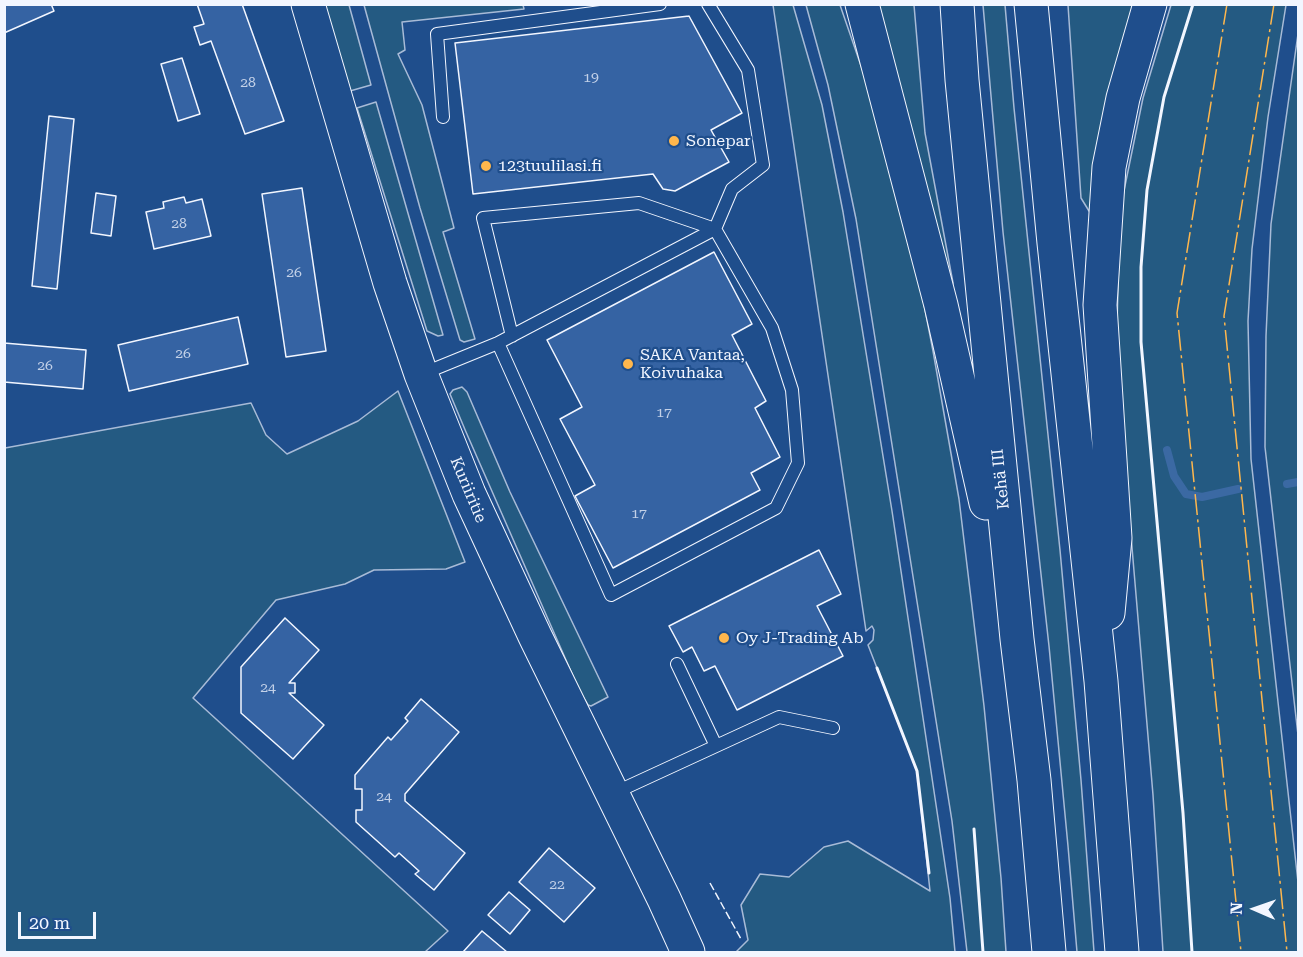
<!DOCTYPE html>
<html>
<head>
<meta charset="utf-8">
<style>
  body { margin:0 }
  #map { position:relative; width:1303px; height:957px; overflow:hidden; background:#1f4e8c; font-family:"Roboto Serif",serif }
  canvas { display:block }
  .frame { position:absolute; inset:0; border:6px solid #f2f6ff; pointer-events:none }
  .north { position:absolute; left:1225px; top:879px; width:60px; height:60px; -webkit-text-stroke:4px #1f4e8c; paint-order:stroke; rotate:272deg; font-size:16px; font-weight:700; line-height:24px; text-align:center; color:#f2f6ff }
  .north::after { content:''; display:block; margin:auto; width:21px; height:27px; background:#f2f6ff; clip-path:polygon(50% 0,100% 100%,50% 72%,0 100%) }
  .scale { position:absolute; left:18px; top:912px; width:78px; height:27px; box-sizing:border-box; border:3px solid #f2f6ff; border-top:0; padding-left:8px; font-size:18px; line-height:21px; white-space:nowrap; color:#f2f6ff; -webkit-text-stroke:4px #1f4e8c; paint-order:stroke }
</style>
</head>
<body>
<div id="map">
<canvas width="1303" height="957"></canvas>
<div class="frame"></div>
<div class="north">N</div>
<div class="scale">20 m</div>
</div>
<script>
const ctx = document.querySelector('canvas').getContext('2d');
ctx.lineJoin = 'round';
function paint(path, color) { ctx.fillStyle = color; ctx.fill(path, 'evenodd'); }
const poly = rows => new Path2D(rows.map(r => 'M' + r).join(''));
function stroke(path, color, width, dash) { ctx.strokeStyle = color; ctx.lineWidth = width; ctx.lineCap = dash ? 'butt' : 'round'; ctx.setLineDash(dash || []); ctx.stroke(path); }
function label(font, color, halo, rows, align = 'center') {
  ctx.font = font + ' "Roboto Serif",serif'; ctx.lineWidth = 4.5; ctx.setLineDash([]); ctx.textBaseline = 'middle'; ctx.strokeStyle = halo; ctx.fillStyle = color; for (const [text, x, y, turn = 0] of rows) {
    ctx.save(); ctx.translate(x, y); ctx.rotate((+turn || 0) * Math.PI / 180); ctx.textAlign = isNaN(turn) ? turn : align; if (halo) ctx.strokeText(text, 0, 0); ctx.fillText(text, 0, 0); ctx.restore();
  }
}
const green = poly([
  [325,5,349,5,371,85,350,91,325,5],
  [364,5,523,5,524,9,402,22,405,50,398,54,422,105,454,228,443,232,475,339,464,342,460,340,420,208,364,5],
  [773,5,793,5,822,105,843,212,892,511,950,898,955,952,736,952,748,940,741,905,760,874,789,877,824,847,848,841,930,891,917,771,868,645,873,640,874,630,872,626,866,631,773,5],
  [806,5,840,5,878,115,908,222,933,351,959,499,984,706,1001,878,1006,952,967,952,952,821,856,219,828,85,806,5],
  [873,5,914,5,925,133,953,283,950,297,873,5],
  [983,5,1005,5,1014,108,1060,550,1081,780,1094,952,1077,952,1068,846,1049,646,1003,232,983,5],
  [1068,5,1137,5,1094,207,1089,211,1081,198,1068,5],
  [1171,5,1286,5,1268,117,1252,249,1248,321,1251,459,1298,882,1298,952,1163,952,1153,795,1130,524,1117,325,1120,210,1143,98,1171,5],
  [1298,34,1298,735,1265,447,1266,336,1271,224,1298,34],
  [376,102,443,335,438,336,427,331,357,108,376,102],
  [462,387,467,392,510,492,608,697,591,706,588,705,580,692,466,432,450,394,453,390,462,387],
  [398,391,465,562,446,569,374,570,345,584,276,600,193,698,448,931,425,952,7,952,4,950,5,448,251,403,266,435,287,454,358,421,398,391]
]);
paint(green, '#245a82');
stroke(green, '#a8bbd7', 1.5);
stroke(poly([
  [1167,450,1174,476,1186,494,1202,497,1238,489],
  [1287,484,1298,482]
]), '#3b69a3', 8);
const building = poly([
  [4,4,51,4,54,11,4,33,4,4],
  [197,4,242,4,284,121,245,134,211,41,200,45,194,27,204,24,197,4],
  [689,16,742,113,711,130,729,162,675,191,663,189,653,174,473,194,455,43,689,16],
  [182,58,200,114,178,121,161,64,182,58],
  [49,116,74,119,57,289,32,286,49,116],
  [302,188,326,351,286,357,262,194,302,188],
  [96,193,116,196,111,236,91,233,96,193],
  [184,197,186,203,202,199,211,236,154,249,146,212,164,208,163,202,184,197],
  [714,252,752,324,732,335,766,401,755,408,780,457,751,473,760,490,613,568,575,496,595,485,560,419,582,407,547,340,714,252],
  [238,317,248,364,129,391,118,345,238,317],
  [4,343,86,350,83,389,4,382,4,343],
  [819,550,841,594,817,606,843,656,737,710,715,666,704,671,692,647,683,652,669,626,819,550],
  [285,618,319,650,289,683,295,683,295,693,289,693,324,725,293,759,241,713,241,667,285,618],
  [421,699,459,732,405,794,405,801,465,853,434,890,415,874,419,871,399,853,395,857,356,822,356,810,362,810,362,789,355,789,355,775,388,737,391,740,408,721,405,718,421,699],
  [549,848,595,888,564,922,519,882,549,848],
  [509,892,530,910,510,934,488,915,509,892],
  [482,931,507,952,463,952,482,931]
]);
paint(building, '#3563a3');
stroke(building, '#f2f6ff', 1.5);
const lane = poly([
  [443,117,437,34,660,4],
  [498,343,611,595,776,508,798,463,792,390,772,328,715,229,639,203,483,218,512,336],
  [422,374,498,343,715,229,732,189,763,165,748,70,708,4],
  [677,664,716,746],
  [614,793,779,717,833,728]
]);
const secondary = poly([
  [308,4,390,283,421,374,469,494,535,636,664,899,688,952]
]);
const highway = poly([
  [862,4,941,305,986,503],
  [957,4,962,80,1017,639,1034,780,1049,952],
  [1031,4,1054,243,1101,681,1122,952],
  [1108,613,1115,538,1100,305,1109,167,1123,98,1150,4]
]);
stroke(lane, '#f2f6ff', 14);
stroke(secondary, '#f2f6ff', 35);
stroke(highway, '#f2f6ff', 35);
stroke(lane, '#1f4e8c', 12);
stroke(secondary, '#1f4e8c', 33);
stroke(highway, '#1f4e8c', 33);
stroke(poly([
  [710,883,741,939]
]), '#f2f6ff', 1.5, [8, 3]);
stroke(poly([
  [877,668,917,771,929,873],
  [974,829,983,952],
  [1192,952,1183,813,1141,342,1141,267,1147,190,1164,97,1193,4]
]), '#f2f6ff', 3);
stroke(poly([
  [1227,4,1177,313,1241,952],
  [1274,4,1224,316,1287,952]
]), '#ffb74d', 1.5, [21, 4.5, 3, 4.5]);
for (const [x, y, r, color] of [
  [674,141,6,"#ffb74d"],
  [486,166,6,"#ffb74d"],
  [628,364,6,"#ffb74d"],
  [724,638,6,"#ffb74d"]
]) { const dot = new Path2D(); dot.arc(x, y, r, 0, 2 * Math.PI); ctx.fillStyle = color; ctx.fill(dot); stroke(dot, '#1f4e8c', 2); }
label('14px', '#c3d1e8', null, [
  ["19",591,78],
  ["28",248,83],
  ["28",179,224],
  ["26",294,273],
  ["26",183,354],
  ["26",45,366],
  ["17",664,413],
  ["17",639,514],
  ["24",268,688],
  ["24",384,797],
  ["22",557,885]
]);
label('16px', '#f2f6ff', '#1f4e8c', [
  ["Sonepar",686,141],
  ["123tuulilasi.fi",498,166],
  ["SAKA Vantaa,",640,355],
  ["Koivuhaka",640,373],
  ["Oy J-Trading Ab",736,638]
], 'left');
label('16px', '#f2f6ff', '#1f4e8c', [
  ["Kehä III",1001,479,-96],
  ["Kuriiritie",468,490,67]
]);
</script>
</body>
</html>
